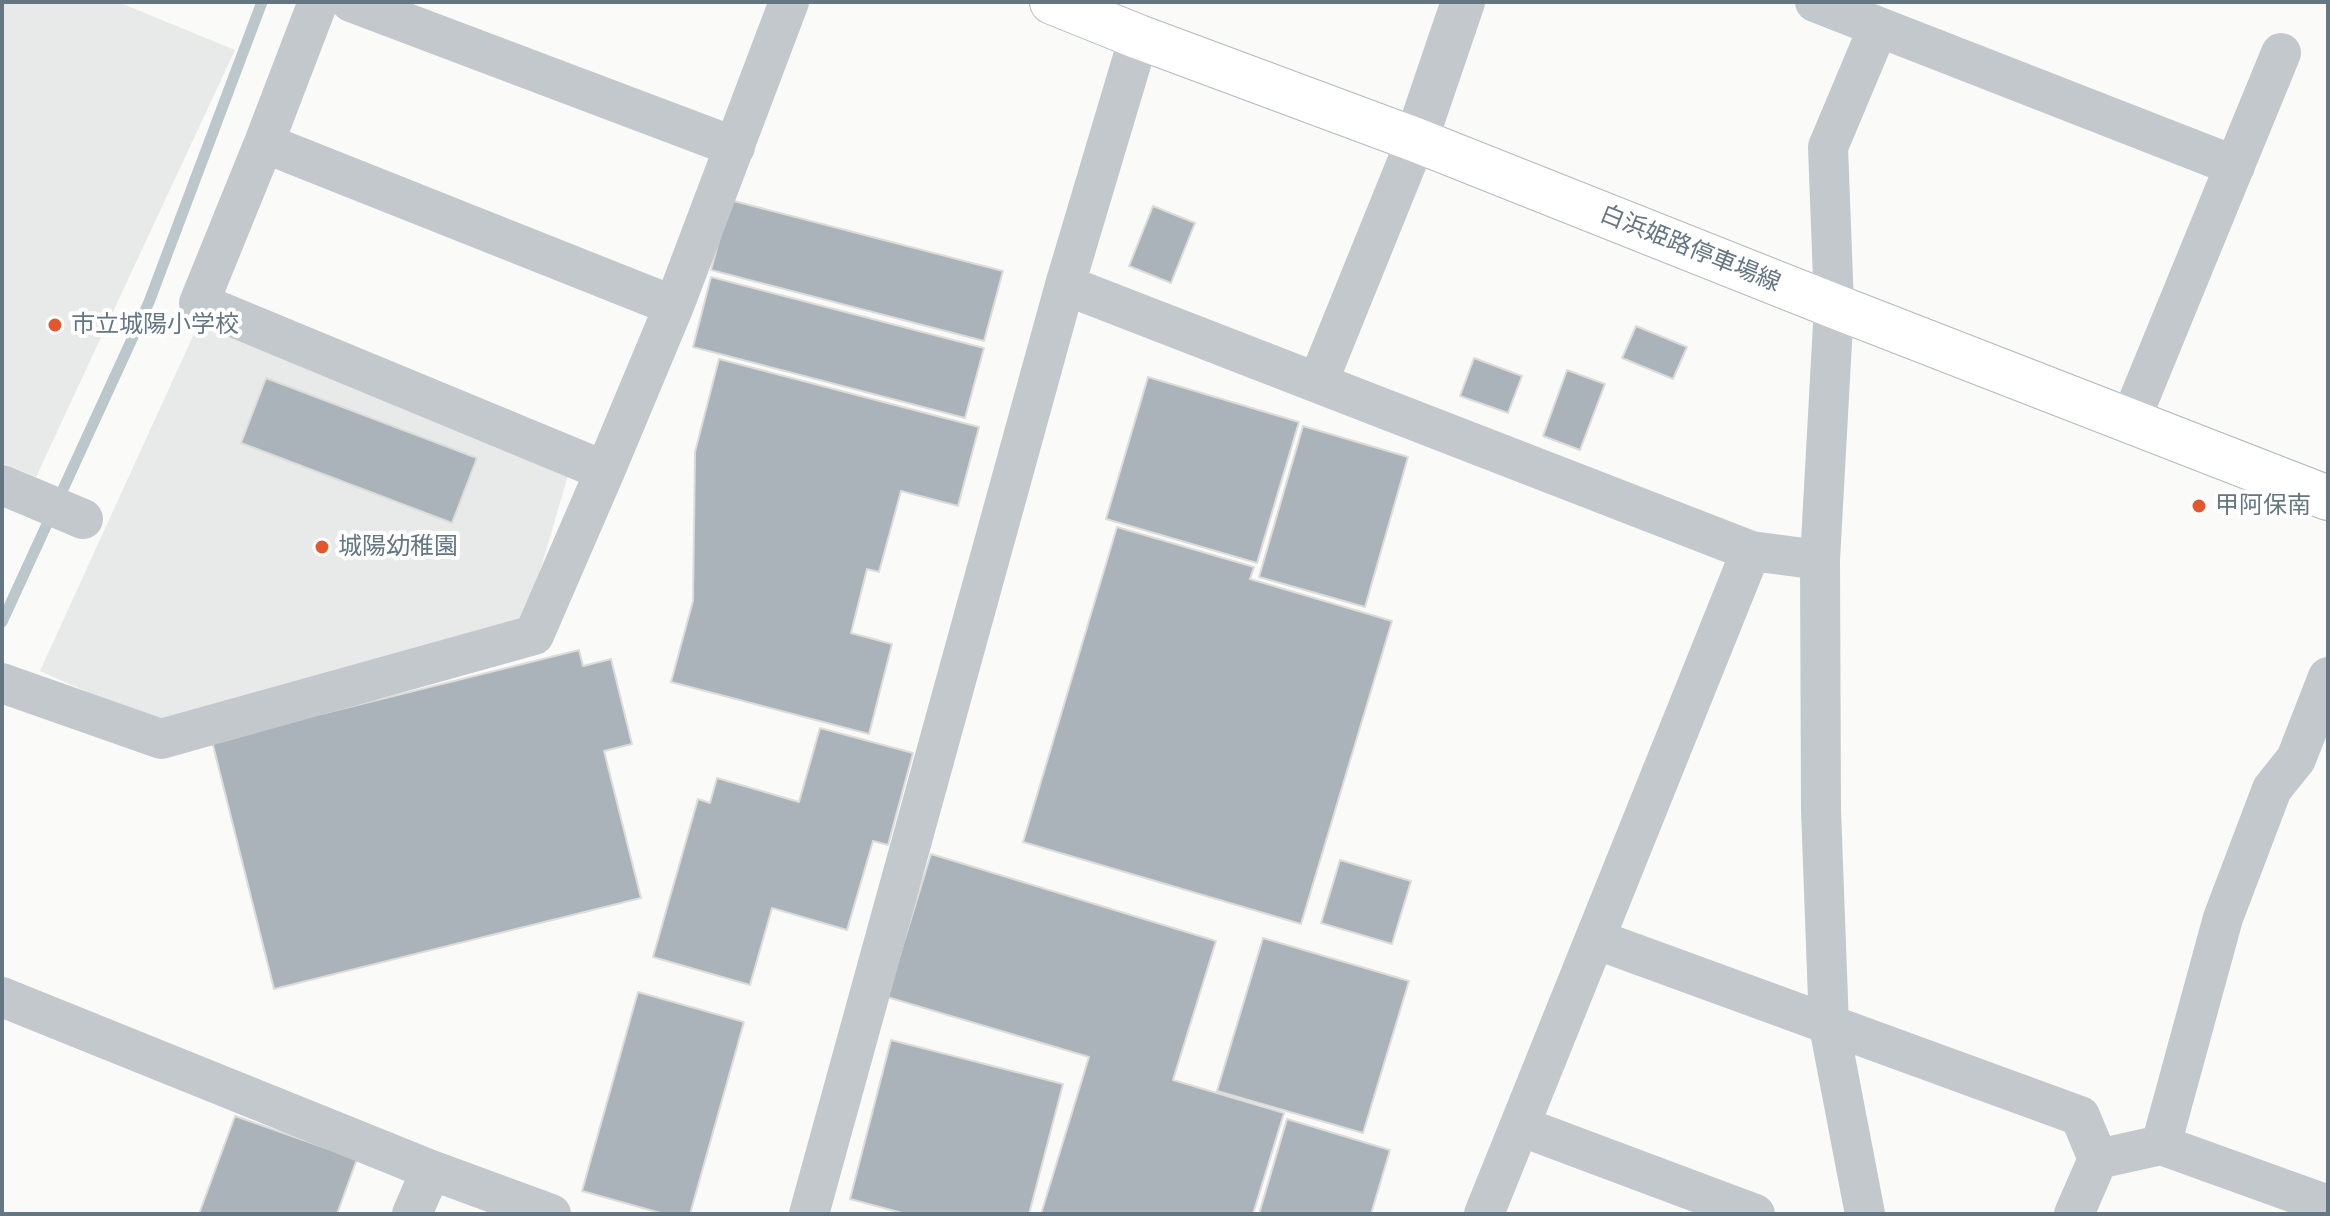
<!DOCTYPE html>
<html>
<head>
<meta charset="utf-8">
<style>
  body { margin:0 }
  #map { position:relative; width:2330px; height:1216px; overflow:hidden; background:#fafaf8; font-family:"Open Sans",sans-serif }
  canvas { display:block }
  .frame { position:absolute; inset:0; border:4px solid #657683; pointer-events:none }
</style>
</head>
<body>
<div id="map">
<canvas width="2330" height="1216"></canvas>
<div class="frame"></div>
</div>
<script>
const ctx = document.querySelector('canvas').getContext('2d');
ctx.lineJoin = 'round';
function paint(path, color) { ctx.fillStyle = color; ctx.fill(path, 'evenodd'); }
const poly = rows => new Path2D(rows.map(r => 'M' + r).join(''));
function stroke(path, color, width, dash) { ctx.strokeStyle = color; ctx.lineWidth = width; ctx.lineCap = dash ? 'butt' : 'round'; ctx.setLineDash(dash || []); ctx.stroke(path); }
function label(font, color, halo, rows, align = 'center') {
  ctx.font = font + ' "Open Sans","Noto Sans JP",sans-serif'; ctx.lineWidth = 8; ctx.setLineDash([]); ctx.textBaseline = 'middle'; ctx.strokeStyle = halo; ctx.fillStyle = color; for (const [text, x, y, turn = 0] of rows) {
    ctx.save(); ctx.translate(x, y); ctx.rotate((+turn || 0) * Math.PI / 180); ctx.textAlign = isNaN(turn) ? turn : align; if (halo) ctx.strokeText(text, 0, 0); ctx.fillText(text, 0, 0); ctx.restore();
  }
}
paint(poly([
  [2,2,118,2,235,50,36,477,2,463],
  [198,325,569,472,525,622,172,719,151,720,40,671]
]), '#e8e9e9');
stroke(poly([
  [2,622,149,302,262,2]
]), '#bbc7cb', 11);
const building = poly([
  [730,200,1003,271,984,341,711,270,730,200],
  [1153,206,1195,223,1171,283,1129,266,1153,206],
  [711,277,984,348,965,418,693,347,711,277],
  [1636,326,1687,347,1673,379,1622,358,1636,326],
  [1474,358,1522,376,1508,413,1460,396,1474,358],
  [719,359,979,427,958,506,901,491,879,572,867,569,851,633,892,644,869,734,671,682,693,601,695,452,719,359],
  [1567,370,1605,384,1580,450,1543,436,1567,370],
  [1148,377,1299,422,1257,563,1106,519,1148,377],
  [266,378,477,458,452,523,241,443,266,378],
  [1303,426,1408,457,1365,607,1259,577,1303,426],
  [1117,527,1254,567,1250,579,1392,621,1301,924,1023,842,1117,527],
  [579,650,583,666,611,659,632,744,604,751,641,898,274,989,212,741,579,650],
  [820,728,913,753,888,845,873,841,847,930,772,908,750,985,653,957,698,799,710,803,717,778,799,802,820,728],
  [931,854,1216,941,1173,1080,1284,1113,1253,1214,1041,1214,1089,1057,887,997,931,854],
  [1340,860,1411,881,1392,944,1321,923,1340,860],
  [1263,938,1409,981,1363,1133,1217,1091,1263,938],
  [638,992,744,1022,690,1214,664,1214,582,1191,638,992],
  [891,1040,1063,1084,1029,1214,906,1214,850,1199,891,1040],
  [235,1116,357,1159,337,1214,199,1214,235,1116],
  [1287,1119,1390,1150,1371,1214,1259,1214,1287,1119]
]);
paint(building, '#aab3b9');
stroke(building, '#dcdcda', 2);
const secondary = poly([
  [1052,2,1139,37,1416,140,1834,306,2328,498]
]);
stroke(secondary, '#b3babf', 46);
stroke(poly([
  [318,2,264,143,199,303,605,471],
  [351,2,735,147],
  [1815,2,2235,166],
  [264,143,674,306],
  [1065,285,1751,551,1820,560],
  [1318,382,1416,140],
  [2130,421,2281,53],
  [2,485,83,519],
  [2,683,161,739,534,635,605,471,674,306,789,2],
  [1595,939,2080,1116,2098,1159,2074,1214],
  [2,997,431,1170,412,1214],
  [1520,1126,1755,1214],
  [2161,1145,2223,918,2272,789,2296,759,2328,677],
  [2098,1159,2161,1145,2328,1205],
  [431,1170,551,1214],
  [809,1214,1065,285,1139,37],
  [1484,1214,1751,551],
  [1865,1214,1829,1026,1821,810,1820,560,1834,306,1828,147,1878,28]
]), '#c3c8cc', 40);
stroke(poly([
  [1416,140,1463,2]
]), '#c3c8cc', 44);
stroke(secondary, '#fff', 44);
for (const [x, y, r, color] of [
  [55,325,8,"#e4572e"],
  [2199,506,8,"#e4572e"],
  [322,547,8,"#e4572e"]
]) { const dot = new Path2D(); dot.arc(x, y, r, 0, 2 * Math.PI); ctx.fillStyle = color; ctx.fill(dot); stroke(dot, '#fff', 3); }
label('24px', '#657683', '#fff', [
  ["白浜姫路停車場線",1690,249,22]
]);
label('24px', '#657683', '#fff', [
  ["市立城陽小学校",71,325],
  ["甲阿保南",2215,506],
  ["城陽幼稚園",338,547]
], 'left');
</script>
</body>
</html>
